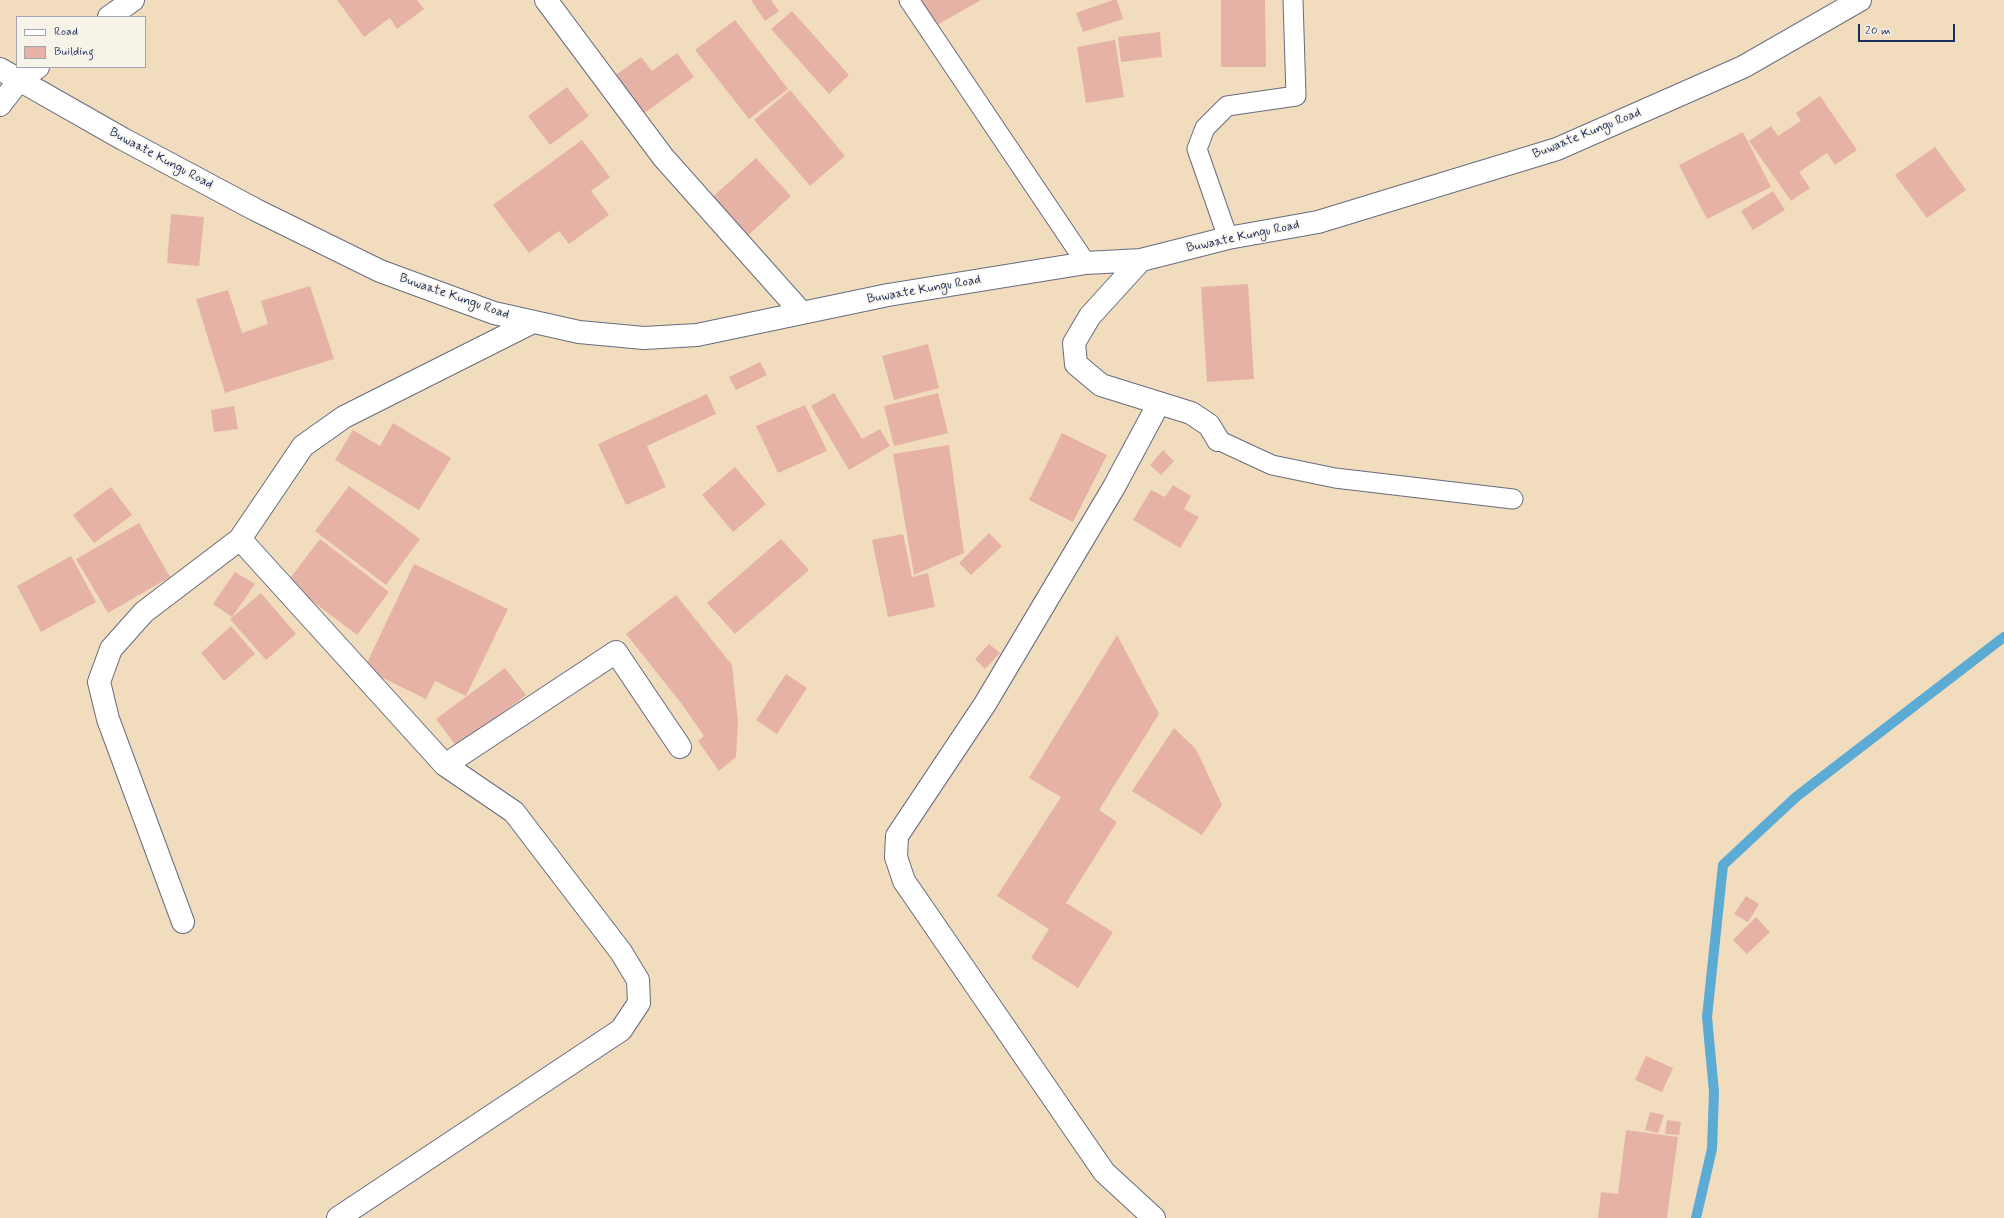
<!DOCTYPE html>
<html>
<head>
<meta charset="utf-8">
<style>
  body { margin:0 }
  #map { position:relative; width:2004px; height:1218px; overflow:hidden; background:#f1ddbd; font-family:Mynerve,sans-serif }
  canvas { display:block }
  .legend { position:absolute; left:16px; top:16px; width:130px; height:52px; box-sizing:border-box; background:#f7f3e8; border:1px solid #9fa5b1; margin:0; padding:5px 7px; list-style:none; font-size:12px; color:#1b2f5e }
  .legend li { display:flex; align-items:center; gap:8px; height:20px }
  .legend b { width:20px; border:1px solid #9fa5b1 }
  .scale { position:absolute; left:1858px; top:24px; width:97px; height:18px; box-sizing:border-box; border:2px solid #1b2f5e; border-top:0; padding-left:5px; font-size:12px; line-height:14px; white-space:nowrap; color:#1b2f5e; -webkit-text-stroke:3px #f7f3e8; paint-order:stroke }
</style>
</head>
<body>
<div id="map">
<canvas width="2004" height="1218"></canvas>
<ul class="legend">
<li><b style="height:5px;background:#fff"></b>Road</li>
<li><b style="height:11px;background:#e6b2a6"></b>Building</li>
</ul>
<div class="scale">20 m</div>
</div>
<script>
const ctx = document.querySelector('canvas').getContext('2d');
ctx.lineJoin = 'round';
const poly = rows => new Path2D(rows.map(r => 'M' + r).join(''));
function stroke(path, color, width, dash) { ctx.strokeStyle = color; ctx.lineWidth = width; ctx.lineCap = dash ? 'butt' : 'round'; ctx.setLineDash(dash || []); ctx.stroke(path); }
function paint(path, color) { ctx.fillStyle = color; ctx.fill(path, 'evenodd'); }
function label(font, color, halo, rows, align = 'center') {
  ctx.font = font + ' Mynerve,sans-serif'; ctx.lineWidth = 3; ctx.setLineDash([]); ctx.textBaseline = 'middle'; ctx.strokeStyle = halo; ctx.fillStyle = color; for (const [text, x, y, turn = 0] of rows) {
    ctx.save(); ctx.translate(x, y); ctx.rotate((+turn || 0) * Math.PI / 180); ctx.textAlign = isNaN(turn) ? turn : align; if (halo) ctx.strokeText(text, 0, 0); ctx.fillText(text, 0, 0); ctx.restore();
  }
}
stroke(poly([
  [1696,1218,1712,1149,1714,1092,1707,1017,1723,865,1796,797,2004,637]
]), '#5babd5', 10);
paint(poly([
  [337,0,417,0,424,9,397,29,390,18,364,37],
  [751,0,771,0,779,11,765,21],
  [915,0,981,0,932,28],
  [1113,0,1117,0,1123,19,1083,32,1076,13],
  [1221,0,1265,0,1266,67,1221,67],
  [792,11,849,75,829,94,771,29],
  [735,20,788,89,749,119,695,50],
  [1160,32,1162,57,1121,62,1118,37],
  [1115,40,1124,97,1086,103,1077,47],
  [677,53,694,77,639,117,610,79,641,57,652,71],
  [567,87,589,116,550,145,528,116],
  [790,90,845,156,810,186,754,120],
  [1820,96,1857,150,1835,165,1827,153,1799,172,1810,188,1791,201,1749,141,1771,126,1778,136,1801,121,1796,113],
  [1743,132,1771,187,1707,219,1679,165],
  [582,140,610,177,591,191,609,215,569,244,559,231,529,253,493,205],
  [1935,147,1966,190,1927,218,1895,175],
  [756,158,791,196,743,240,708,201],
  [1773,191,1785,210,1753,230,1741,211],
  [171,214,204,217,199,266,167,263],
  [1248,284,1254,379,1207,382,1201,287],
  [310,286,334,359,225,393,196,299,228,290,242,333,268,324,261,301],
  [928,344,939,388,894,400,882,356],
  [760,362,767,375,736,390,729,377],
  [834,393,862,439,880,429,890,446,849,470,811,406],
  [938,393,948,433,894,446,884,406],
  [707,394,716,414,647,446,666,487,626,505,598,444],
  [805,405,827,451,778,473,756,426],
  [234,406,238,429,214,432,211,410],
  [393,423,451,458,419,510,335,460,353,430,380,446],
  [1062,433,1107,455,1073,522,1029,500],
  [949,445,964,553,914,575,893,454],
  [1163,450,1174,461,1161,475,1150,465],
  [735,467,766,504,733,532,702,495],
  [1173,485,1191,496,1184,509,1199,517,1180,548,1133,520,1151,490,1165,497],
  [349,486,420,539,386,585,315,531],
  [111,487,132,515,94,543,73,515],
  [139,523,170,577,108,613,76,559],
  [989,533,1002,546,971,575,959,563],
  [903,534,912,577,928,573,935,607,888,617,872,540],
  [320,539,389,592,357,635,287,582],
  [781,539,809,570,735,634,707,603],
  [71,556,96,602,41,632,17,586],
  [414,564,508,609,466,696,435,681,426,699,364,669],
  [235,572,255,584,232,617,213,604],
  [261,593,296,634,266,660,230,619],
  [676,595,732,665,738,722,736,757,719,771,698,741,704,736,681,703,626,634],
  [231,626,255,654,224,681,201,653],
  [1117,635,1159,714,1099,810,1117,822,1066,903,1113,932,1078,988,1031,958,1049,929,997,896,1061,797,1029,778],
  [989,644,1000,653,985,669,975,659],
  [505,668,526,695,457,747,436,719],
  [786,674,807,688,777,734,756,720],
  [1174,728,1196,749,1222,805,1202,835,1132,791],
  [1746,896,1759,904,1748,922,1734,914],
  [1756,917,1770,932,1747,954,1733,940],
  [1646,1056,1673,1068,1662,1092,1635,1080],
  [1650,1112,1664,1115,1658,1133,1645,1130],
  [1667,1120,1681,1122,1679,1135,1665,1134],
  [1626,1130,1678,1137,1667,1218,1598,1218,1601,1192,1618,1194]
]), '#e6b2a6');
const lane = poly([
  [909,0,1086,263],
  [1228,238,1197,149,1205,128,1227,106,1296,96,1293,0],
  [1218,440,1272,465,1335,478,1513,499]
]);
const street = poly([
  [546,0,663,157,801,312],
  [109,17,133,0],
  [0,69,123,139,256,210,380,271,494,313,579,332,644,338,697,335,888,295,1086,263,1141,260,1228,238,1318,222,1557,149,1743,67,1860,0],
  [0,105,20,79,38,67],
  [1141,260,1090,316,1074,343,1076,364,1101,385,1191,413,1209,425,1218,440],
  [240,539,445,765,514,812,621,952,638,980,639,1003,621,1030,338,1218],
  [445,765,616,652,680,747],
  [183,922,108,719,99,682,111,649,144,612,240,539,303,446,344,417,533,322],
  [1154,1218,1104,1172,904,881,896,857,897,836,985,704,1114,487,1159,403]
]);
stroke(lane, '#666c7f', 21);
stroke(street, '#666c7f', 24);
stroke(lane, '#fff', 19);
stroke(street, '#fff', 22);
label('13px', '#1b2f5e', '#f7f3e8', [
  ["Buwaate Kungu Road",1587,134,-22],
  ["Buwaate Kungu Road",161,159,28],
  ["Buwaate Kungu Road",1243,237,-12],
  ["Buwaate Kungu Road",924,290,-10],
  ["Buwaate Kungu Road",454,297,19]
]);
</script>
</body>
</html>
